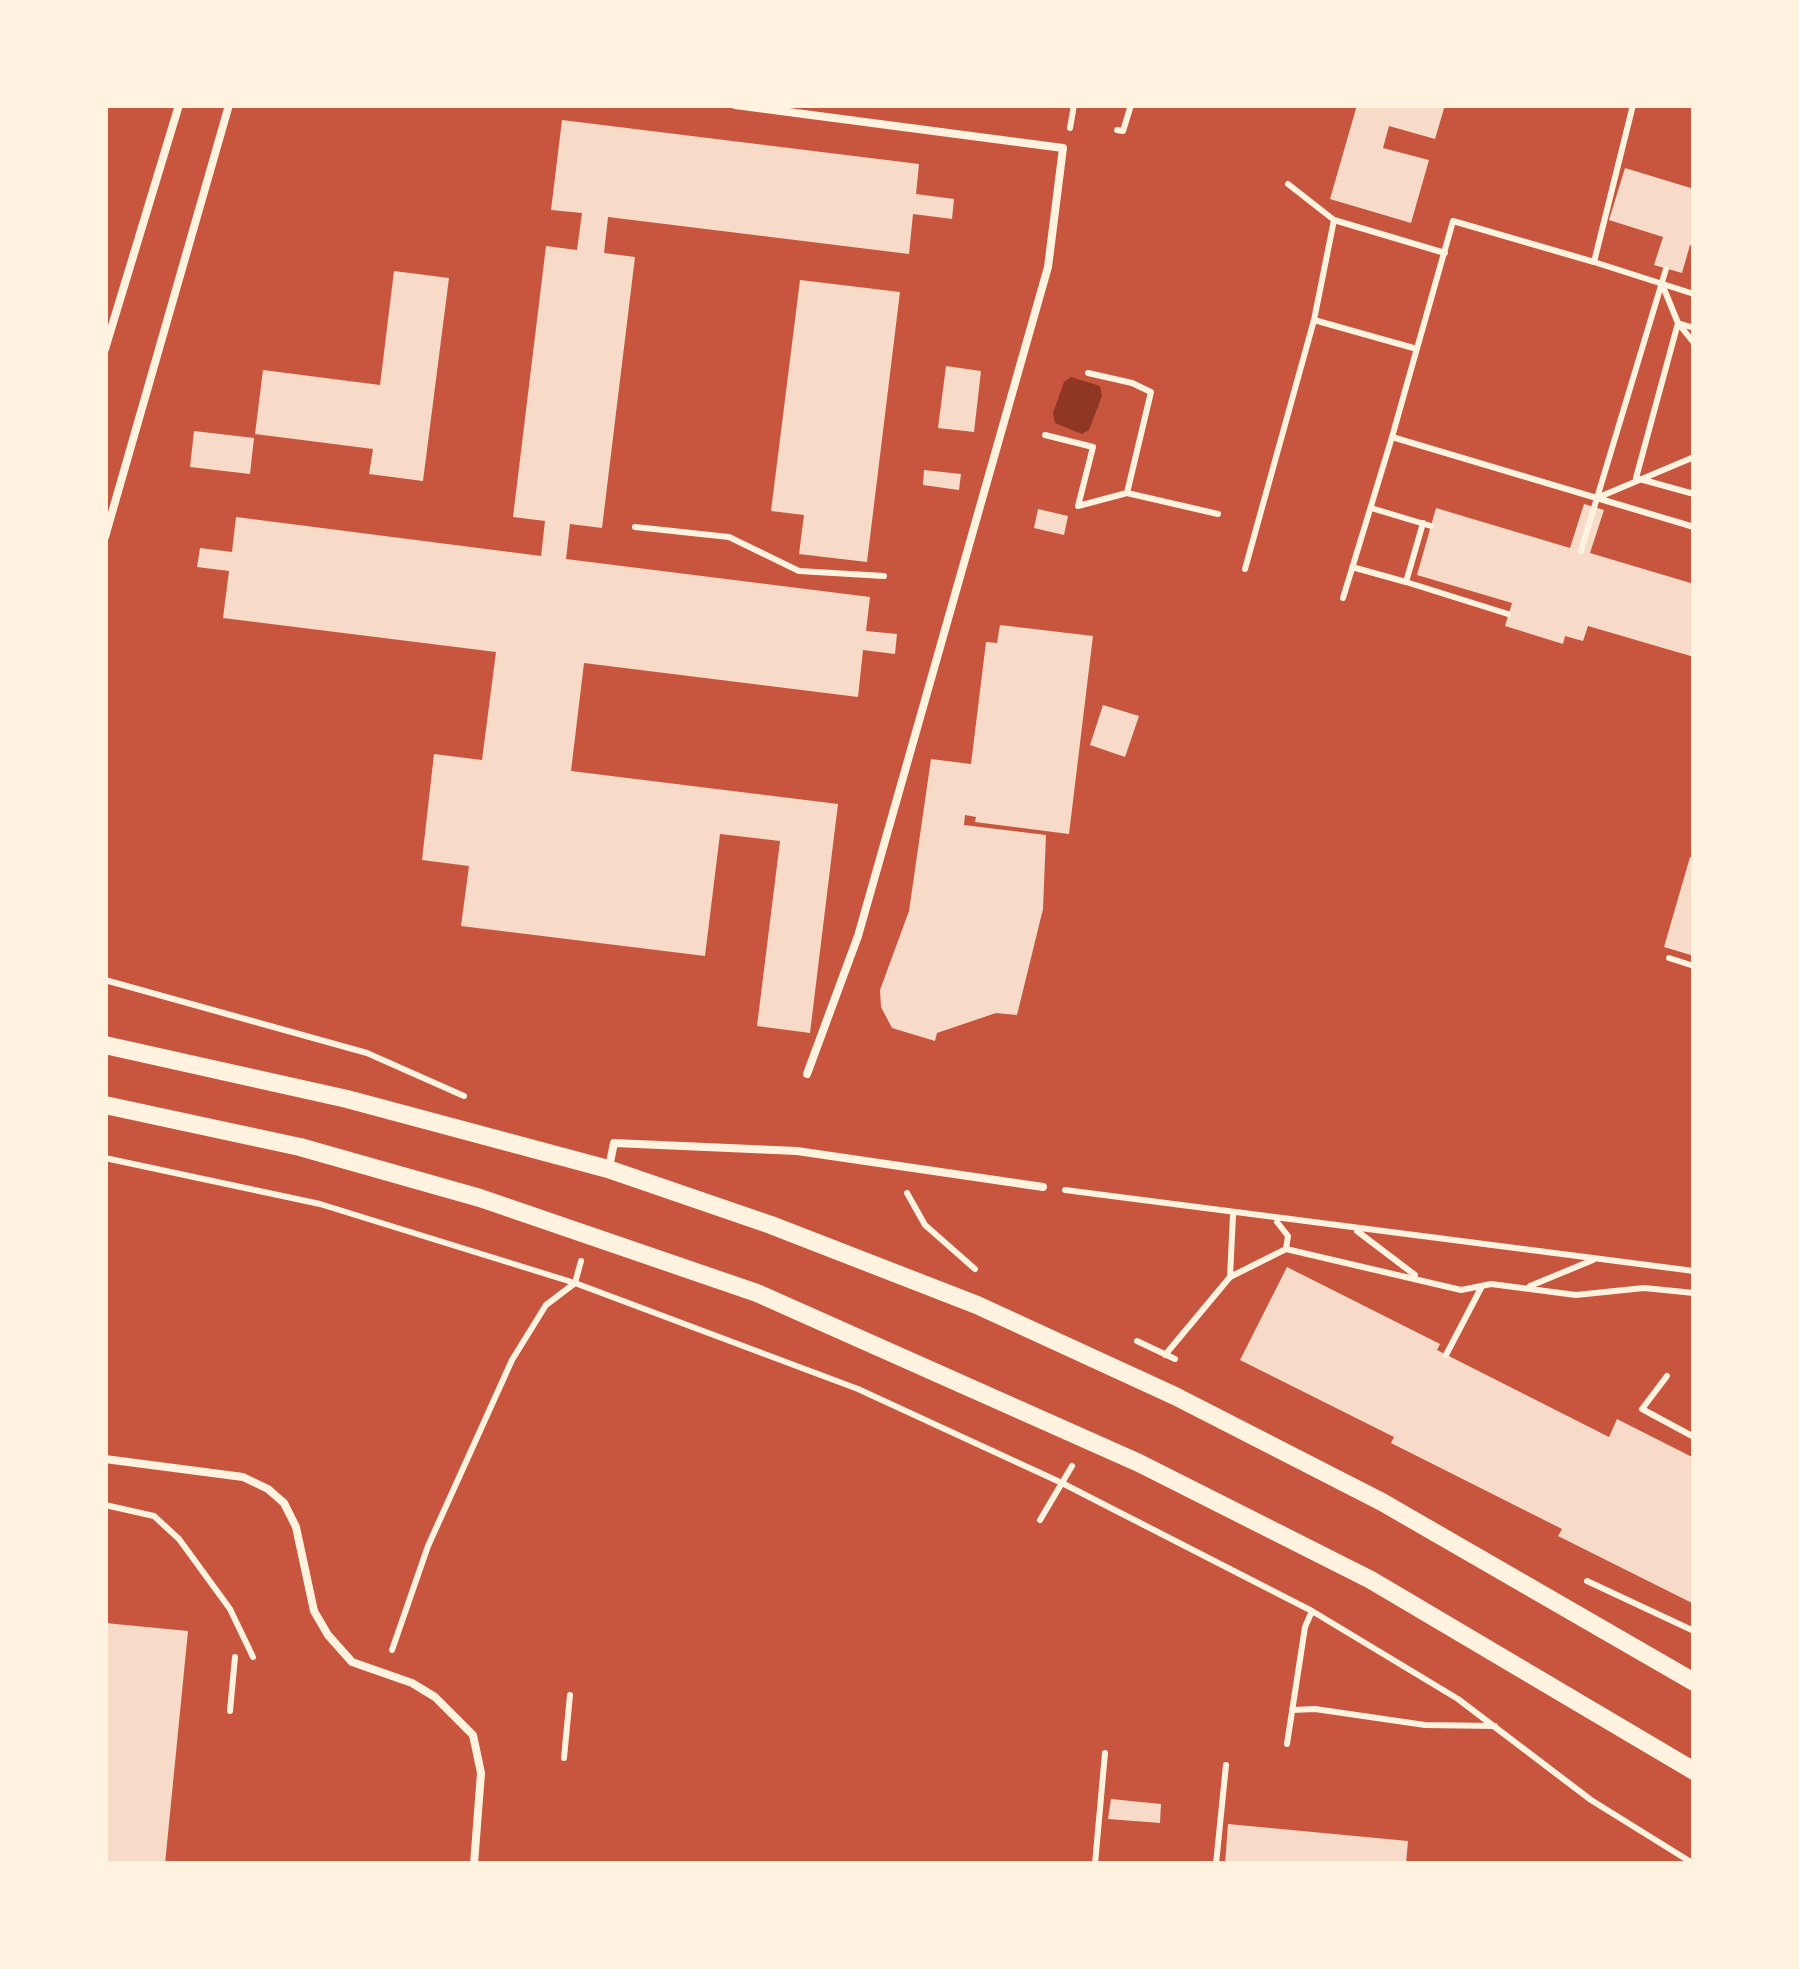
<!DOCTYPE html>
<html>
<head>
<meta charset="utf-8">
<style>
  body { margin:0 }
  #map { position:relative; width:1799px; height:1969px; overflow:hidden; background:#c8553d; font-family:"Alegreya Sans",sans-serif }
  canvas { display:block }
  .frame { position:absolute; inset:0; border:108px solid #fff3e0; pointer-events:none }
</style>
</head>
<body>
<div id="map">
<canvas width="1799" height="1969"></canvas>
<div class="frame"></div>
</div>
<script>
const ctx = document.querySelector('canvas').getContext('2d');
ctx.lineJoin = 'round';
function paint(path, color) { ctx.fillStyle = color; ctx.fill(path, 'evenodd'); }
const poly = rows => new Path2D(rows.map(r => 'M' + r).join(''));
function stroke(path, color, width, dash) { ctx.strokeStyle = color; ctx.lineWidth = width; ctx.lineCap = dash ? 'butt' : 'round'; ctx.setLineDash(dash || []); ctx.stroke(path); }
paint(poly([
  [1071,377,1100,386,1102,396,1089,430,1082,434,1055,423,1053,413,1064,382]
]), '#8f3625');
paint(poly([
  [1357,105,1445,105,1435,139,1389,126,1383,148,1429,160,1411,223,1330,199],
  [562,120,919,164,916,194,954,199,952,219,913,214,909,254,608,217,604,253,635,257,602,528,570,524,566,559,870,597,866,631,897,634,895,654,863,650,858,697,584,663,571,771,838,804,810,1033,757,1026,780,841,720,834,705,956,461,926,469,866,422,860,434,754,482,760,496,652,223,618,229,571,197,567,200,548,232,552,236,517,541,556,545,521,513,517,546,246,577,250,582,213,551,210],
  [1625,168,1694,189,1694,247,1690,245,1682,273,1654,265,1663,237,1609,220],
  [394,271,449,278,423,481,369,474,373,449,255,434,263,370,380,385],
  [800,280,900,292,867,562,799,554,804,515,771,511],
  [946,366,981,371,974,432,938,428],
  [194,431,254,438,250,474,190,467],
  [924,470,961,474,959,490,923,485],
  [1584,504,1604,510,1590,553,1694,584,1694,657,1588,626,1583,641,1565,636,1563,644,1505,626,1512,603,1417,575,1436,508,1570,548],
  [1038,509,1068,516,1064,535,1034,528],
  [1000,625,1093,636,1069,834,975,822,976,817,965,815,964,825,1046,835,1043,909,1017,1015,996,1013,937,1033,935,1041,892,1028,881,1007,880,990,909,911,931,759,971,764,986,642,997,643],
  [1103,705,1139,716,1125,757,1090,745],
  [1690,857,1694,858,1694,956,1664,947],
  [1287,1267,1440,1344,1437,1350,1609,1437,1617,1419,1694,1458,1694,1604,1558,1536,1562,1529,1391,1443,1394,1437,1240,1360],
  [105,1623,188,1631,165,1864,105,1864],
  [1111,1799,1161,1804,1160,1823,1108,1819],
  [1228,1824,1408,1841,1406,1864,1225,1864]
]), '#f7dbc8');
stroke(poly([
  [1633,105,1594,262,1694,294],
  [1070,128,1074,105],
  [1117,130,1123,131,1131,105],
  [1334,220,1445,253],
  [1662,284,1678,323,1694,343],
  [1314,320,1417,349],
  [1694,328,1678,323,1636,478,1694,494],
  [1088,373,1132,383,1151,392,1127,493],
  [1045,435,1093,447,1078,506,1127,493,1218,514],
  [1392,437,1453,221,1594,262],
  [1599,497,1694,457],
  [1371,508,1431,526],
  [635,527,729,537,799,571,884,576],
  [1581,551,1666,269],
  [1352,567,1406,582,1423,523],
  [1245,569,1314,320,1334,220,1288,184],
  [1406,582,1508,614],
  [1343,598,1392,437,1694,527],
  [1669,958,1694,966],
  [105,980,367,1053,464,1096],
  [105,1158,320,1204,575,1283,858,1389,1062,1483,1312,1611,1458,1699,1591,1800,1694,1864],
  [1065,1190,1694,1271],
  [907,1193,925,1225,975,1269],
  [1277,1222,1288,1236,1286,1249],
  [1357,1231,1415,1275],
  [1230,1277,1286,1249,1461,1290,1491,1284,1576,1295,1644,1288,1694,1293],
  [1530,1286,1593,1260],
  [1137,1341,1175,1359],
  [1165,1355,1230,1277,1233,1215],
  [1446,1355,1482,1286],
  [1667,1376,1642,1409,1694,1437],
  [105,1505,154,1516,179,1539,230,1609,253,1657],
  [1040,1520,1072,1466],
  [1587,1581,1694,1631],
  [392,1650,428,1546,512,1360,546,1305,575,1283,581,1261],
  [1292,1710,1315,1709,1425,1725,1495,1726],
  [230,1711,235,1657],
  [1287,1744,1305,1627,1312,1611],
  [564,1758,570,1695],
  [1095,1864,1105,1753],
  [1216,1864,1226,1765]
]), '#fff3e0', 6);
stroke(poly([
  [735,105,1063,148,1048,267,858,936,807,1074],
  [105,349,179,105],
  [105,537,229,105],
  [609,1167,614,1143,797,1151,1043,1187],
  [105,1459,243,1477,268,1489,284,1503,296,1527,314,1611,328,1635,352,1662,412,1683,435,1697,473,1735,481,1773,474,1864]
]), '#fff3e0', 8);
stroke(poly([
  [105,1045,347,1099,608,1169,771,1225,977,1305,1175,1396,1382,1502,1694,1682],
  [105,1105,300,1147,480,1198,757,1293,1139,1463,1371,1580,1694,1771]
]), '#fff3e0', 18);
</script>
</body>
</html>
